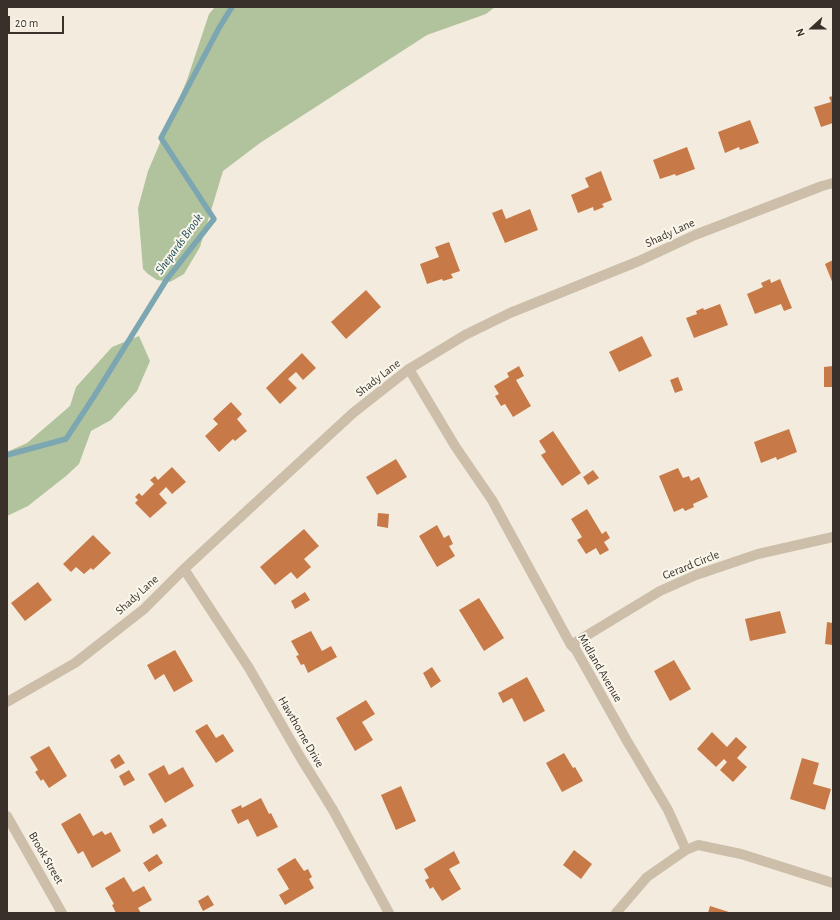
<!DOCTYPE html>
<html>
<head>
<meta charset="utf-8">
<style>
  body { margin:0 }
  #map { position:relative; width:840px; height:920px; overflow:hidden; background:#f3ecde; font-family:"Alegreya Sans",sans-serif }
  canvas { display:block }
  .frame { position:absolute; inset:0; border:8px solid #393129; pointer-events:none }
  .north { position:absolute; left:792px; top:8px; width:40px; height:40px; -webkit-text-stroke:3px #faf6eb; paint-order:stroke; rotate:249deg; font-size:11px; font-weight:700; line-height:16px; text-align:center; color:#393129 }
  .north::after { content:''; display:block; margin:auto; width:14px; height:18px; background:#393129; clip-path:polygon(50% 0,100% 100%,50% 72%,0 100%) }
  .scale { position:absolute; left:8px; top:16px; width:56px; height:18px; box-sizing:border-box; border:2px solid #393129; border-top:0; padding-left:5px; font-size:12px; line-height:14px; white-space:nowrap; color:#393129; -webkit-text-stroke:3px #faf6eb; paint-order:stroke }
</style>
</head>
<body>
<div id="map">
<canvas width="840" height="920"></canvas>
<div class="frame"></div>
<div class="north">N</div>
<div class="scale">20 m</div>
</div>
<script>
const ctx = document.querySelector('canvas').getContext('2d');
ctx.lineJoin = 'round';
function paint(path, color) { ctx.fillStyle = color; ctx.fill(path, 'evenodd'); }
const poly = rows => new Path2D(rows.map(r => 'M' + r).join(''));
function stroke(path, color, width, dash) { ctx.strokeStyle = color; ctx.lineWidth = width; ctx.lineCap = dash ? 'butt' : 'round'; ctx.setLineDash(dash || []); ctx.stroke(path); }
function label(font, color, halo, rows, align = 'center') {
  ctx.font = font + ' "Alegreya Sans",sans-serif'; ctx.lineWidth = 4; ctx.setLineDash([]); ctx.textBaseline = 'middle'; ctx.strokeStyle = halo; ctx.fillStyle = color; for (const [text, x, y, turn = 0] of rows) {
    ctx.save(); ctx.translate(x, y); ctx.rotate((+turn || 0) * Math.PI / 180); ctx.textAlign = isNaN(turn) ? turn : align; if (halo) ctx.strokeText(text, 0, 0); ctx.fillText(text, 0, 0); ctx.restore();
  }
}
paint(poly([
  [215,7,495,7,486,14,427,35,260,143,223,171,200,247,184,274,170,282,157,280,148,274,143,269,138,208,148,171,187,80,209,14],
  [139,336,150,361,137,391,111,420,91,431,79,464,66,476,28,506,7,516,7,452,27,443,70,406,76,387,112,347]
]), '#b0c39d');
stroke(poly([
  [7,455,66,439,93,398,167,279,214,219,161,138,219,28,232,7]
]), '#7ca6b1', 5.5);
paint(poly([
  [833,96,833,123,821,127,814,107,831,102,829,97],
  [750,120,759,143,740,150,739,147,725,153,718,132],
  [687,147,695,169,676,176,675,174,660,179,653,160],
  [601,171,612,200,602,204,604,207,594,211,593,207,578,213,571,195,589,187,585,178],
  [502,209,506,219,530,209,538,230,505,243,492,213],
  [449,242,460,271,451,274,453,278,443,281,442,279,427,284,420,264,439,257,435,247],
  [833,260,833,284,825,264],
  [770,279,771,283,780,279,792,308,784,311,781,304,755,314,747,294,763,287,761,283],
  [366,290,381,307,346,339,331,322],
  [720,304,728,325,694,338,686,318,697,314,696,311,703,308,704,310],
  [642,336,652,356,619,372,609,352],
  [302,353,316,368,303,380,296,372,288,379,297,388,280,404,266,388],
  [519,366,524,376,516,380,531,406,513,417,505,404,501,406,495,396,499,394,494,386,509,377,507,373],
  [833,366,833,387,824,387,824,367],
  [678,377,683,390,675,393,670,380],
  [231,402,242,414,237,419,247,431,235,441,233,439,219,452,205,436,218,424,213,419],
  [789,429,797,452,777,460,776,457,761,463,754,442],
  [553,431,581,473,562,486,541,455,546,452,539,441],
  [396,459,407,477,377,495,366,477],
  [172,467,186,482,172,494,166,487,159,494,167,503,150,518,135,503,138,500,135,497,139,493,142,496,154,484,150,480,155,476,158,480],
  [678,468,683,478,689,476,691,481,699,477,708,497,693,504,694,507,685,511,683,508,674,512,659,476],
  [593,470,599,478,588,485,583,477],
  [587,509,602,534,606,531,610,538,604,542,609,550,600,555,596,548,586,554,577,540,582,537,571,519],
  [378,513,389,514,388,528,377,526],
  [437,525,444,538,449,535,453,544,449,546,455,556,437,567,419,536],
  [304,529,319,546,304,559,311,567,297,579,291,572,275,585,260,567],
  [93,535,111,553,93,570,91,568,84,574,76,567,71,572,63,564],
  [38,582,52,600,25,621,11,603],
  [305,592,310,600,295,609,291,601],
  [479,598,504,638,484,651,459,610],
  [780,611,786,633,750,641,745,619],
  [827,622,833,623,833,645,825,644],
  [311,631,322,651,331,646,337,657,308,673,304,664,301,665,296,656,299,655,291,641],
  [175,650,193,681,174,692,164,674,155,680,147,665],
  [674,660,691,689,670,701,654,671],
  [432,667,441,681,431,688,423,673],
  [527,677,545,711,524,722,512,698,503,703,498,693],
  [366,700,375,714,362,722,373,740,355,751,336,718],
  [207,724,216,738,223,734,234,751,216,763,195,731],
  [712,732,727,747,736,737,747,747,737,758,747,767,733,782,720,770,727,762,724,759,716,767,697,749],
  [49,746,67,776,49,788,43,779,41,781,35,772,38,770,30,757],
  [564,753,573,768,575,767,583,781,562,792,546,763],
  [119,754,125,763,115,769,110,760],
  [802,758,819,763,813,784,831,789,825,810,790,799],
  [164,765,169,775,183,767,194,786,165,803,148,774],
  [129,770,135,780,124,786,119,776],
  [401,786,416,821,396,830,381,795],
  [261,798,269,814,271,813,278,827,257,837,248,819,238,824,231,810,241,805,242,808],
  [80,813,93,836,102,831,105,835,111,832,121,851,92,868,83,851,78,854,61,824],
  [162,818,167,826,153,834,149,826],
  [574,850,592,864,581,879,563,865],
  [454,851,460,863,449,869,461,889,442,901,433,887,430,889,425,880,429,878,424,869],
  [157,854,163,863,149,872,143,863],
  [295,858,304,871,308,869,312,877,309,879,314,888,285,905,279,895,289,889,277,869],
  [124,877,133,892,144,886,152,900,138,908,141,913,116,913,112,905,114,904,105,888],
  [208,895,214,905,203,911,198,901],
  [710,906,732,913,708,913]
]), '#c77a48');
stroke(poly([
  [409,369,455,446,492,500,571,645,576,650,627,741,668,810,686,850,698,845,741,854,833,883],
  [184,569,249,668,299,755,333,810,389,913],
  [571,645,660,591,696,575,758,554,833,537],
  [7,702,75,663,144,609,184,569,353,413,409,369,465,335,510,313,639,261,695,235,822,186,833,183],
  [7,816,62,913],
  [616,913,647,877,686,850]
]), '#ccbea9', 10);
label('12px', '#393129', '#faf6eb', [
  ["Shady Lane",670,233,-25],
  ["Shady Lane",378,378,-38],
  ["Gerard Circle",691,565,-22],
  ["Shady Lane",137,595,-42],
  ["Midland Avenue",600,668,60],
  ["Hawthorne Drive",301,732,60],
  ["Brook Street",46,858,60]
]);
label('italic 13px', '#1e4e5b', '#faf6eb', [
  ["Shepards Brook",179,244,-54]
]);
</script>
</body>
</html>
